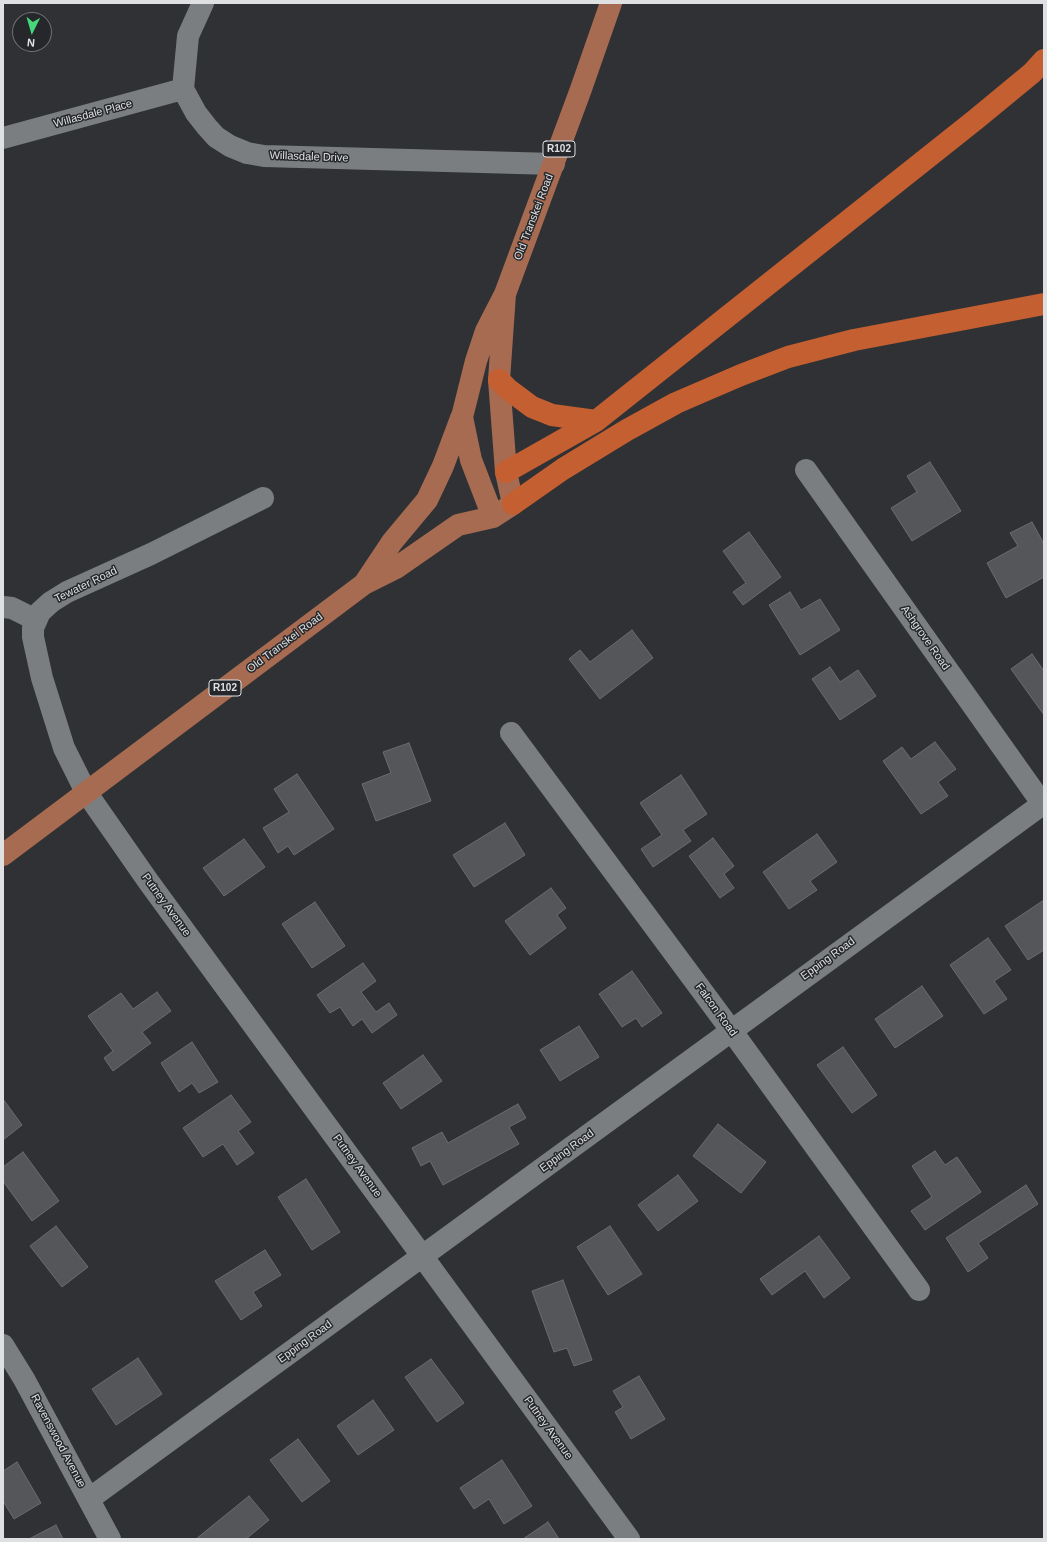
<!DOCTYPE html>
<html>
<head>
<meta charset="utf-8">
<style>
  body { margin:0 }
  #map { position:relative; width:1047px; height:1542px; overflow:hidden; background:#2f3134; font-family:Arial,sans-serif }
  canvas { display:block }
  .frame { position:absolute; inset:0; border:4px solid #dfe0e2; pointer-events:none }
  .north { position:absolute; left:12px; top:12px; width:40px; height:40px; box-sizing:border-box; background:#25272a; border:1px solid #6f7174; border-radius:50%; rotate:185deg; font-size:11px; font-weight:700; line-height:16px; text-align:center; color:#dfe0e2 }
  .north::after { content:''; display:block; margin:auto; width:14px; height:18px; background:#45d77a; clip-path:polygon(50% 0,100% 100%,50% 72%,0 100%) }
</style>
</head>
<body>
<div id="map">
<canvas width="1047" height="1542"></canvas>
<div class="frame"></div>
<div class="north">N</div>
</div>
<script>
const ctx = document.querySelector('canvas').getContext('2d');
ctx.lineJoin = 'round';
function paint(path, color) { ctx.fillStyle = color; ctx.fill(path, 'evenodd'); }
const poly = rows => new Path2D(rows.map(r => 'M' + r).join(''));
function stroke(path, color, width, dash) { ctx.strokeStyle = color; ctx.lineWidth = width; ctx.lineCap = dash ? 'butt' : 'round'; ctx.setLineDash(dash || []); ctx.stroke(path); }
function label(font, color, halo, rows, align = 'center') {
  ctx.font = font + ' Arial,sans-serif'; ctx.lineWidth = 3; ctx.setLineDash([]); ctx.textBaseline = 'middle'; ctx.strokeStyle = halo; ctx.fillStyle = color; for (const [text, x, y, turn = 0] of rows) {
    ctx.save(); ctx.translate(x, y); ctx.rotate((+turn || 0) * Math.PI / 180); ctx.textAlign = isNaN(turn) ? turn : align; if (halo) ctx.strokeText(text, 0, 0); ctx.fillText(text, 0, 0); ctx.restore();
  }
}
const building = poly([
  [930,462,961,511,912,541,891,508,917,492,907,476,930,462],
  [1032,522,1044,544,1044,577,1006,598,987,563,1018,546,1010,533,1032,522],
  [749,532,781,577,743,605,733,592,746,583,723,551,749,532],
  [790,592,801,610,820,599,840,630,800,655,769,605,790,592],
  [632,630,653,658,600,699,569,659,580,650,590,662,632,630],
  [1032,654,1044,671,1044,715,1011,669,1032,654],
  [830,667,840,682,858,670,876,696,840,720,812,679,830,667],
  [935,742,956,769,938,782,948,796,921,814,883,761,902,747,911,759,935,742],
  [409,743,431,801,376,821,362,784,391,773,383,752,409,743],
  [297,774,334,829,294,855,288,846,278,853,263,828,289,812,274,789,297,774],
  [681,775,707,814,683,830,691,841,653,867,641,849,662,835,640,803,681,775],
  [505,823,525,855,474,887,453,855,505,823],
  [817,834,837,862,810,881,817,890,789,909,763,872,817,834],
  [713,838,734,866,724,874,734,888,720,898,689,856,713,838],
  [244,839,265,867,224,896,203,868,244,839],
  [551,888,566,908,557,915,566,928,530,955,505,921,551,888],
  [1044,900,1044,950,1028,960,1005,926,1044,900],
  [315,902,345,946,312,968,282,924,315,902],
  [988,938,1011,970,994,981,1007,999,984,1014,950,965,988,938],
  [363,963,376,981,361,992,376,1012,389,1003,397,1015,372,1033,362,1019,353,1026,340,1007,330,1013,317,995,363,963],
  [632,971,662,1013,642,1027,636,1018,622,1027,599,994,632,971],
  [922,986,943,1016,895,1048,875,1019,922,986],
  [157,992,171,1011,142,1032,151,1043,113,1071,104,1058,113,1051,88,1016,121,993,133,1009,157,992],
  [579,1026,599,1057,560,1081,540,1050,579,1026],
  [192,1042,218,1082,199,1093,192,1083,179,1092,161,1063,192,1042],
  [843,1047,877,1095,852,1113,817,1065,843,1047],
  [423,1055,442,1081,401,1109,383,1083,423,1055],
  [231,1095,251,1122,238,1131,254,1153,237,1165,223,1144,203,1157,183,1128,231,1095],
  [3,1099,22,1125,3,1140,3,1099],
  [518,1104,526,1118,509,1127,519,1144,443,1185,430,1161,421,1166,412,1148,442,1132,448,1143,518,1104],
  [718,1124,766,1162,741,1193,693,1156,718,1124],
  [935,1151,945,1165,957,1157,981,1192,925,1230,911,1211,932,1197,912,1166,935,1151],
  [23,1152,59,1201,32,1221,3,1181,3,1167,23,1152],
  [678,1175,698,1201,658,1231,638,1205,678,1175],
  [306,1179,340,1232,312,1250,278,1197,306,1179],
  [1026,1185,1038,1204,978,1243,988,1258,968,1272,946,1238,1026,1185],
  [56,1226,88,1267,62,1287,30,1246,56,1226],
  [610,1226,642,1274,608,1295,577,1247,610,1226],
  [819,1236,850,1278,824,1298,805,1271,772,1295,760,1279,819,1236],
  [265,1250,281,1275,253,1292,262,1306,241,1320,215,1281,265,1250],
  [563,1280,592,1360,574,1366,567,1348,554,1352,532,1291,563,1280],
  [138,1358,162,1394,116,1425,92,1389,138,1358],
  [431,1359,464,1403,437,1422,405,1377,431,1359],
  [639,1376,665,1419,631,1439,615,1412,623,1407,613,1391,639,1376],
  [373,1400,394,1430,358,1455,337,1426,373,1400],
  [298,1439,330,1481,302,1502,270,1460,298,1439],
  [502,1460,532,1506,504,1524,489,1499,474,1509,460,1488,502,1460],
  [17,1462,41,1503,14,1519,3,1501,3,1471,17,1462],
  [249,1496,269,1520,252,1534,246,1539,196,1539,249,1496],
  [548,1522,559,1539,523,1539,548,1522],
  [56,1525,63,1539,29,1539,56,1525]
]);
paint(building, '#54565a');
stroke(building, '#6a6c70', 1);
stroke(poly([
  [203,3,188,36,183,89,196,113,207,127,216,137,230,146,247,153,264,156,554,164],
  [3,138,183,89],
  [806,470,1044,806],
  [263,498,151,554,67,592,51,602,40,612,33,628,33,637,42,678,64,748,86,792,148,881,629,1539],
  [3,607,12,608,36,620],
  [511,733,731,1030,919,1290],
  [3,1345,24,1379,110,1539],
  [89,1499,1044,803]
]), '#7b7e81', 22);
stroke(poly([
  [493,517,471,460,462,417,476,361,486,331,505,294,581,89,611,3],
  [364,584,392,542,427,500,443,466,461,418],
  [3,855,364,584,396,568,458,525,493,517,513,504,506,472,499,380,505,294]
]), '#a76b51', 22);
stroke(poly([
  [499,380,508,389,532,407,552,415,596,421],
  [506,472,596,421,975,120,1032,73,1044,60],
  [513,504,563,469,627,430,676,403,741,375,788,357,854,340,1044,304]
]), '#c45f31', 22);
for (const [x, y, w] of [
  [559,149,32],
  [225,688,32]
]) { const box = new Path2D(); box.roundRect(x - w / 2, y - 8, w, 16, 3); ctx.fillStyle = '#25272a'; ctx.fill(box); stroke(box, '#dfe0e2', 1); }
label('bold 10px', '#dfe0e2', null, [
  ["R102",559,149],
  ["R102",225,688]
]);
label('11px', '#dfe0e2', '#25272a', [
  ["Willasdale Place",93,114,-15],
  ["Willasdale Drive",309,157,2],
  ["Old Transkei Road",534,217,-69],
  ["Tewater Road",86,585,-26],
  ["Ashgrove Road",925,638,55],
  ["Old Transkei Road",285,643,-37],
  ["Putney Avenue",166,905,54],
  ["Epping Road",828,959,-36],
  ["Falcon Road",716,1010,54],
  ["Epping Road",567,1151,-36],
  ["Putney Avenue",357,1166,54],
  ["Epping Road",305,1342,-36],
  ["Putney Avenue",548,1428,54],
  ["Ravenswood Avenue",58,1441,62]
]);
</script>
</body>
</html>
